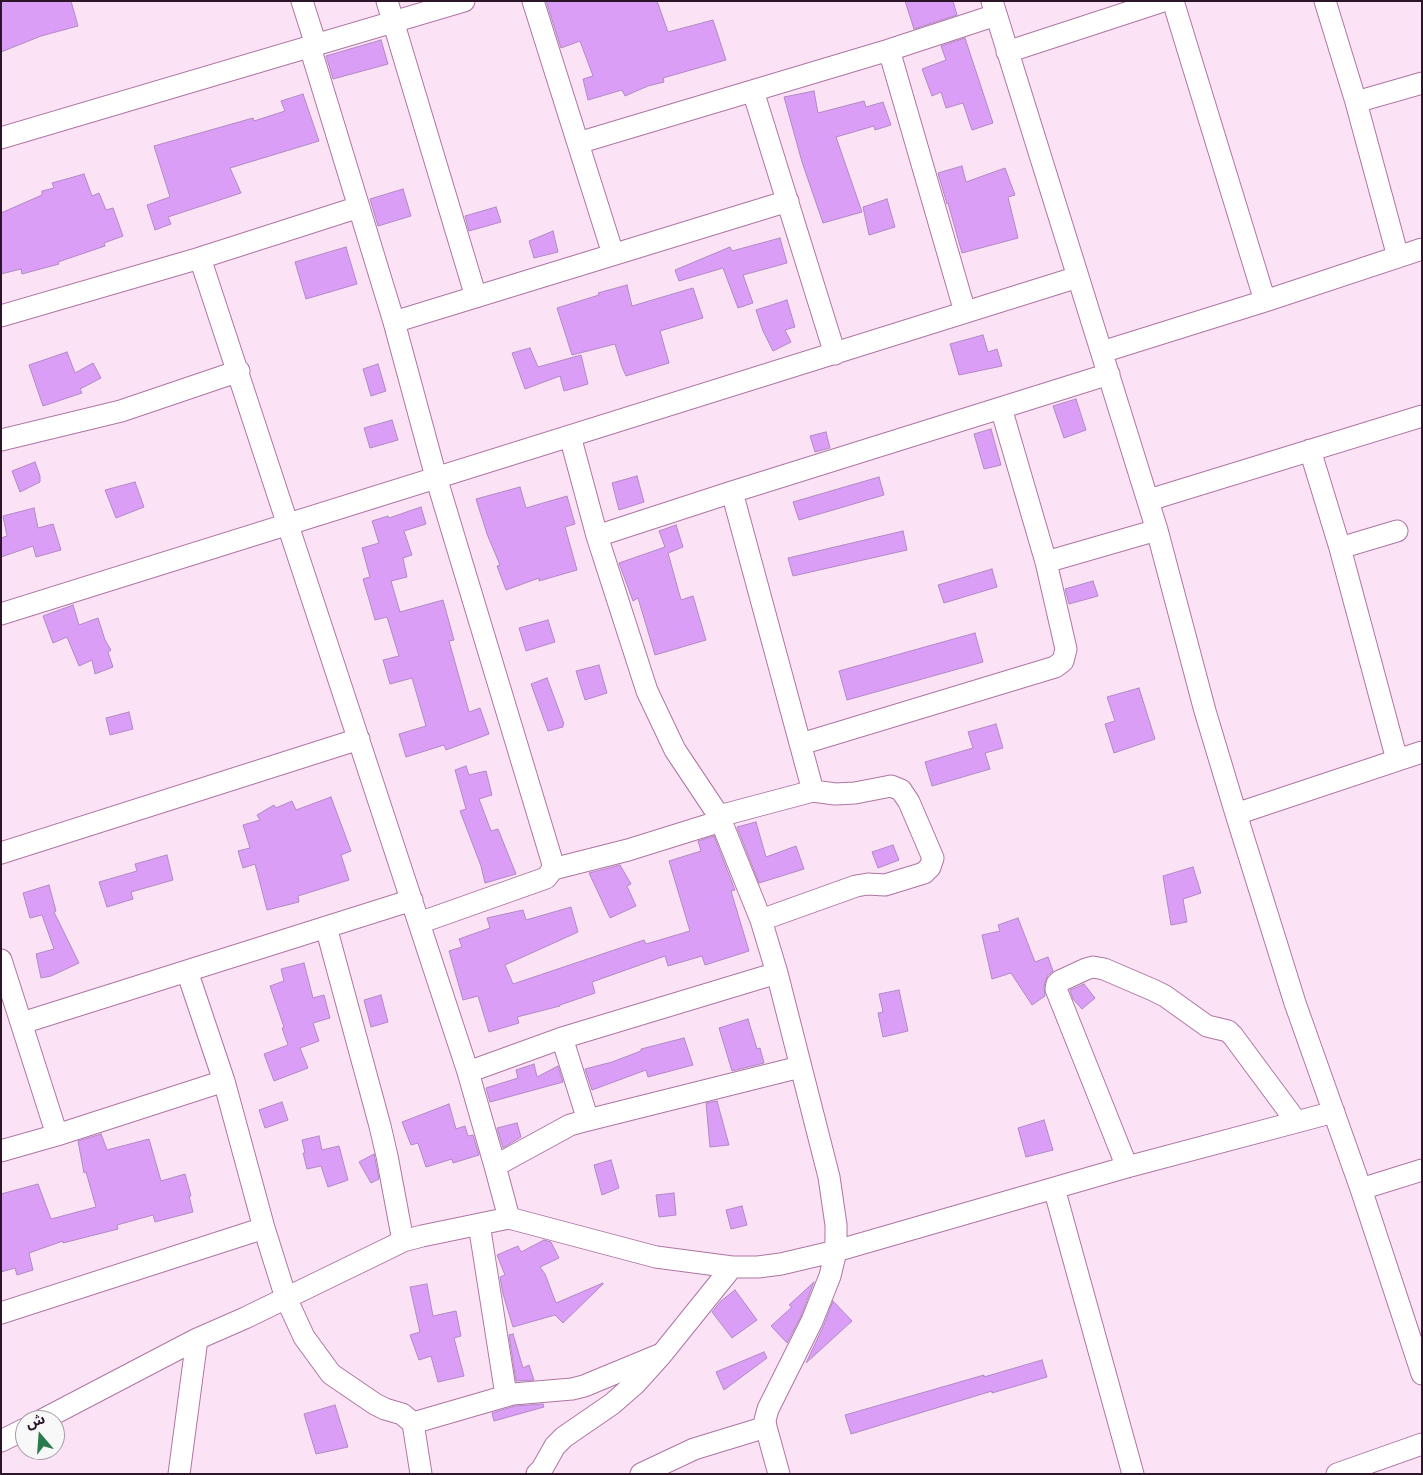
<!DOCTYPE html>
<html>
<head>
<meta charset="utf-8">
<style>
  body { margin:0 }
  #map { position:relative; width:1423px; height:1475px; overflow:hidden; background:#fce2f5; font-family:Karla,"Noto Sans Arabic",sans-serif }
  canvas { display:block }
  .frame { position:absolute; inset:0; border:2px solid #2c1528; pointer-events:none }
  .north { position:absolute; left:15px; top:1410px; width:50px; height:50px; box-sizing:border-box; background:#f8f8f8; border:1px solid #a69da5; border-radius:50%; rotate:342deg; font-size:14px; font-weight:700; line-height:20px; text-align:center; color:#2c1528 }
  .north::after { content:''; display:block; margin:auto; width:18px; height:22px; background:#297a4c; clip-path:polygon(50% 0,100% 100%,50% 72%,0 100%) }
</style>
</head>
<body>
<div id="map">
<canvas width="1423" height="1475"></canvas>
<div class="frame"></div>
<div class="north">ش</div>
</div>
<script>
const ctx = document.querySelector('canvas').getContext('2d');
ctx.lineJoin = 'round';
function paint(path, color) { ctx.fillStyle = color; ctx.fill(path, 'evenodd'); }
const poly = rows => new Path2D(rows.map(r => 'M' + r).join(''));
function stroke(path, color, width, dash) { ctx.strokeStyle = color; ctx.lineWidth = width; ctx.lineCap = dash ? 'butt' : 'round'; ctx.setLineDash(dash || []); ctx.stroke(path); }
const building = poly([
  [1,1,71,1,78,26,41,36,1,52,1,1],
  [546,1,657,1,668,32,713,20,726,60,663,78,664,82,648,86,625,96,622,90,588,100,583,79,593,76,580,41,561,48,546,1],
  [905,1,953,1,957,15,914,29,905,1],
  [965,38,993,123,972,130,963,103,946,108,941,92,932,96,922,69,946,60,941,46,965,38],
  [381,40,388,64,333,79,326,56,381,40],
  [814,91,818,113,864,101,866,107,883,102,891,125,875,130,874,126,836,137,862,212,823,223,802,162,784,97,814,91],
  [303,94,319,141,230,168,241,193,168,217,171,224,155,230,147,205,170,197,154,146,253,118,254,121,285,111,281,101,303,94],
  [962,166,966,182,1005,168,1015,195,1008,197,1018,238,962,253,948,203,947,204,938,173,962,166],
  [84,174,92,196,99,193,106,210,113,208,123,236,104,243,105,246,58,262,59,264,22,274,21,269,1,274,1,213,42,195,42,191,54,188,52,183,84,174],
  [403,189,411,216,378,226,370,199,403,189],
  [887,199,895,227,869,235,863,207,887,199],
  [496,207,501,222,469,231,465,216,496,207],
  [553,231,558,252,534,258,529,241,553,231],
  [780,238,787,263,743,275,753,303,738,308,723,268,679,281,675,270,730,247,732,251,780,238],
  [346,247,357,284,306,299,295,262,346,247],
  [627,285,632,306,693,288,703,318,660,331,669,363,626,376,622,367,615,344,572,355,557,308,599,295,598,293,627,285],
  [787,300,795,327,785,330,791,342,773,351,763,331,756,310,787,300],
  [983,335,988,352,997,349,1002,366,959,375,950,344,983,335],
  [530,348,538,367,581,355,588,384,564,391,560,376,525,389,512,353,530,348],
  [67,352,75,373,93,363,101,378,80,389,82,393,43,406,29,365,67,352],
  [378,364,386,391,371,396,363,369,378,364],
  [1076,399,1086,430,1064,438,1053,406,1076,399],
  [392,420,398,440,370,448,364,428,392,420],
  [991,429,1001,465,984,469,974,434,991,429],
  [826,432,830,448,815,452,810,436,826,432],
  [35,462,40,476,40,482,20,492,12,471,35,462],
  [637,476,644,502,619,510,612,483,637,476],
  [879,477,884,495,799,520,793,502,879,477],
  [135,482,144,507,116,518,105,490,135,482],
  [520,487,526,508,567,496,575,524,565,527,577,570,539,581,539,578,506,590,497,566,500,565,487,534,476,499,520,487],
  [421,507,426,524,404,531,412,555,403,558,407,577,391,581,400,612,443,600,454,640,449,641,469,712,480,708,489,734,446,750,444,745,406,757,399,734,426,726,412,678,390,684,383,660,399,656,387,617,375,620,363,579,370,577,362,548,379,543,372,521,388,516,389,518,421,507],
  [34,508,38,528,53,524,61,550,36,557,33,546,1,557,1,538,7,536,3,516,34,508],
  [676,525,683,547,668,553,681,600,693,596,706,640,655,655,638,598,633,601,619,563,665,547,659,531,676,525],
  [903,531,907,550,793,576,788,558,903,531],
  [992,569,997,587,944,603,938,585,992,569],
  [1093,581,1098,596,1069,604,1065,589,1093,581],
  [73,605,79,625,98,618,105,640,111,650,108,652,113,667,95,674,92,660,79,666,67,637,53,643,43,616,73,605],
  [548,620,555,642,526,651,519,628,548,620],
  [975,633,983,662,847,700,839,671,975,633],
  [599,665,607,693,585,700,576,671,599,665],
  [547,678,564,724,563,724,563,727,548,731,531,684,547,678],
  [1139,688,1155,739,1114,753,1105,724,1115,721,1107,697,1139,688],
  [129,712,133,729,110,735,106,718,129,712],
  [996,724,1003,748,985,753,990,769,932,786,925,762,973,748,968,732,996,724],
  [466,766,469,775,486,771,492,795,479,799,491,831,498,829,516,874,485,883,481,866,460,811,466,809,455,770,466,766],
  [331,797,351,851,341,855,349,880,298,896,299,902,267,910,255,864,243,868,238,851,250,848,243,825,260,820,257,815,274,805,276,808,292,801,296,810,331,797],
  [756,822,766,857,796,846,804,869,759,883,737,827,756,822],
  [714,836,735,890,731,891,749,951,705,965,702,956,668,966,665,956,592,982,595,993,560,1005,560,1006,517,1017,519,1023,489,1032,478,996,463,1000,449,951,462,947,459,939,490,928,487,918,523,910,526,920,571,907,578,932,505,965,513,984,644,940,646,944,690,931,669,861,701,851,698,841,714,836],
  [893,845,899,860,878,868,872,852,893,845],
  [167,855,173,880,131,892,133,899,107,907,99,882,137,871,135,864,167,855],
  [620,865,631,884,627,886,636,906,610,918,589,873,620,865],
  [1193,867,1201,893,1183,899,1187,922,1171,925,1163,876,1193,867],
  [49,885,56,911,54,912,79,963,51,976,41,978,36,954,54,949,42,915,30,918,23,893,49,885],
  [1018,918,1035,962,1048,957,1053,971,1048,975,1045,982,1044,987,1045,996,1032,1005,1011,973,992,979,982,935,1000,931,998,925,1018,918],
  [304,963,313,998,324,995,330,1018,313,1023,319,1041,300,1048,308,1068,274,1081,264,1054,288,1045,282,1028,284,1027,270,986,284,981,281,969,304,963],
  [1084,984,1095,998,1082,1009,1073,999,1070,990,1084,984],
  [899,990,908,1031,883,1037,878,1013,883,1012,879,994,899,990],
  [381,995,388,1022,371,1027,364,1000,381,995],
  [748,1019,757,1049,760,1048,764,1063,732,1071,719,1028,748,1019],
  [684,1038,693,1065,648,1077,646,1070,592,1090,585,1069,612,1062,641,1051,641,1049,684,1038],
  [534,1064,537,1077,558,1066,563,1082,490,1102,486,1088,518,1078,516,1070,534,1064],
  [717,1101,729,1145,710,1147,706,1103,717,1101],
  [282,1102,288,1120,265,1128,259,1110,282,1102],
  [449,1104,456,1129,465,1126,468,1136,473,1135,479,1155,453,1163,452,1159,426,1167,418,1143,411,1145,402,1122,449,1104],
  [1044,1120,1053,1150,1026,1157,1018,1128,1044,1120],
  [517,1123,521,1137,503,1148,497,1128,517,1123],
  [101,1134,107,1150,149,1139,161,1181,185,1174,191,1196,189,1196,193,1212,155,1222,153,1215,117,1225,118,1229,63,1243,63,1241,29,1253,33,1270,17,1275,15,1268,1,1272,1,1194,38,1184,51,1219,96,1207,86,1172,84,1173,78,1141,101,1134],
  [319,1136,322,1150,339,1146,348,1180,328,1187,321,1166,307,1169,303,1153,305,1153,302,1140,319,1136],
  [374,1154,379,1179,371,1183,359,1162,374,1154],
  [611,1160,619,1188,602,1195,594,1165,611,1160],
  [674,1193,676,1215,659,1217,656,1195,674,1193],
  [742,1206,747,1225,731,1229,726,1210,742,1206],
  [544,1240,551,1242,559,1258,540,1267,545,1274,556,1303,603,1283,603,1284,563,1323,555,1315,513,1327,503,1294,500,1277,505,1275,497,1255,518,1246,521,1252,544,1240],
  [814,1282,801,1316,787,1343,771,1326,792,1307,789,1305,814,1282],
  [427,1284,433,1316,456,1311,461,1336,454,1338,464,1376,438,1382,431,1356,419,1360,410,1335,420,1332,410,1287,427,1284],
  [735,1290,757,1320,732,1338,712,1312,721,1301,735,1290],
  [833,1301,852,1321,806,1363,823,1327,833,1301],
  [513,1334,523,1368,529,1365,534,1380,516,1381,509,1335,513,1334],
  [764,1352,767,1358,724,1390,716,1372,764,1352],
  [1042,1360,1047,1377,992,1393,992,1391,851,1434,845,1415,984,1375,984,1377,1042,1360],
  [543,1404,544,1407,494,1421,492,1413,515,1406,543,1404],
  [335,1405,348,1447,316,1454,304,1414,335,1405]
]);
paint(building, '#db9ef7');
stroke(building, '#b189c4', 1);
const minor = poly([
  [302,1,316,45],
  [387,1,476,297],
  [533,1,613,254],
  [992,1,1157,530,1205,711,1236,814,1295,1003,1361,1189,1422,1374],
  [1173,1,1265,301],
  [1325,1,1356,102,1398,257],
  [310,47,394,322,436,477,552,861,553,869,546,878,419,923],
  [889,50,965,312],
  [1007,52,1163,1],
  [753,91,835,354],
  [1356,102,1422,83],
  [1,138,464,1],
  [578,143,889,50,996,15],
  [200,258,468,1072,495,1166,509,1218],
  [1,316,200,258,359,207],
  [394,322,788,201],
  [1102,352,1265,301,1422,249],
  [570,436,597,536,647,691,675,750,719,816,761,920,777,973,829,1177,836,1225,836,1251,830,1276,812,1321,768,1409,765,1420,766,1427,779,1474],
  [1,440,121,411,239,371],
  [1310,450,1340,548,1397,760],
  [732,492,813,791],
  [1149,500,1422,416],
  [597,536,732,492,1109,374],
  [1340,548,1397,531],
  [1046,562,1157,530],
  [1,614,1078,277],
  [801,744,1055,667,1063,661,1066,649,1046,562,1001,408],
  [1236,814,1422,752],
  [719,816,813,791,835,794,855,793,891,786,901,790,909,802,933,858,930,867,924,873,885,885,868,884,856,886,761,920],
  [1,853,359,739],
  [553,869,628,850,721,821],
  [326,927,380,1126,387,1156,403,1241],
  [1,960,57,1135],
  [187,971,224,1081,264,1228,286,1298,304,1337,331,1374,375,1404,385,1409,402,1414,413,1423,421,1474],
  [22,1023,412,900],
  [562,1038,588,1120,800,1067],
  [468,1072,562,1038,777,973],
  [1,1151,57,1135,224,1081],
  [495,1166,570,1125,588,1120],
  [1127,1167,1056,989,1057,984,1060,981,1086,969,1093,967,1104,969,1153,990,1165,996,1207,1026,1228,1031,1233,1036,1296,1121],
  [1054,1188,1133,1474],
  [1361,1189,1422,1170],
  [479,1224,506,1395],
  [1,1313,264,1228],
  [42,1420,197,1339,245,1318,389,1248,403,1241,422,1236,509,1218,656,1257,732,1267,758,1267,781,1264,836,1251,1127,1167,1334,1112],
  [413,1423,513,1394,572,1389,584,1386,659,1355],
  [1,1441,25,1429],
  [179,1474,197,1339],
  [537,1474,542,1469,555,1446,564,1437,612,1404,636,1383,662,1354,732,1267],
  [641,1474,694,1449,766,1427],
  [1337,1474,1422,1444]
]);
stroke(minor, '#af75a3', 23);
stroke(minor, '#fff', 21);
</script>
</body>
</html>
